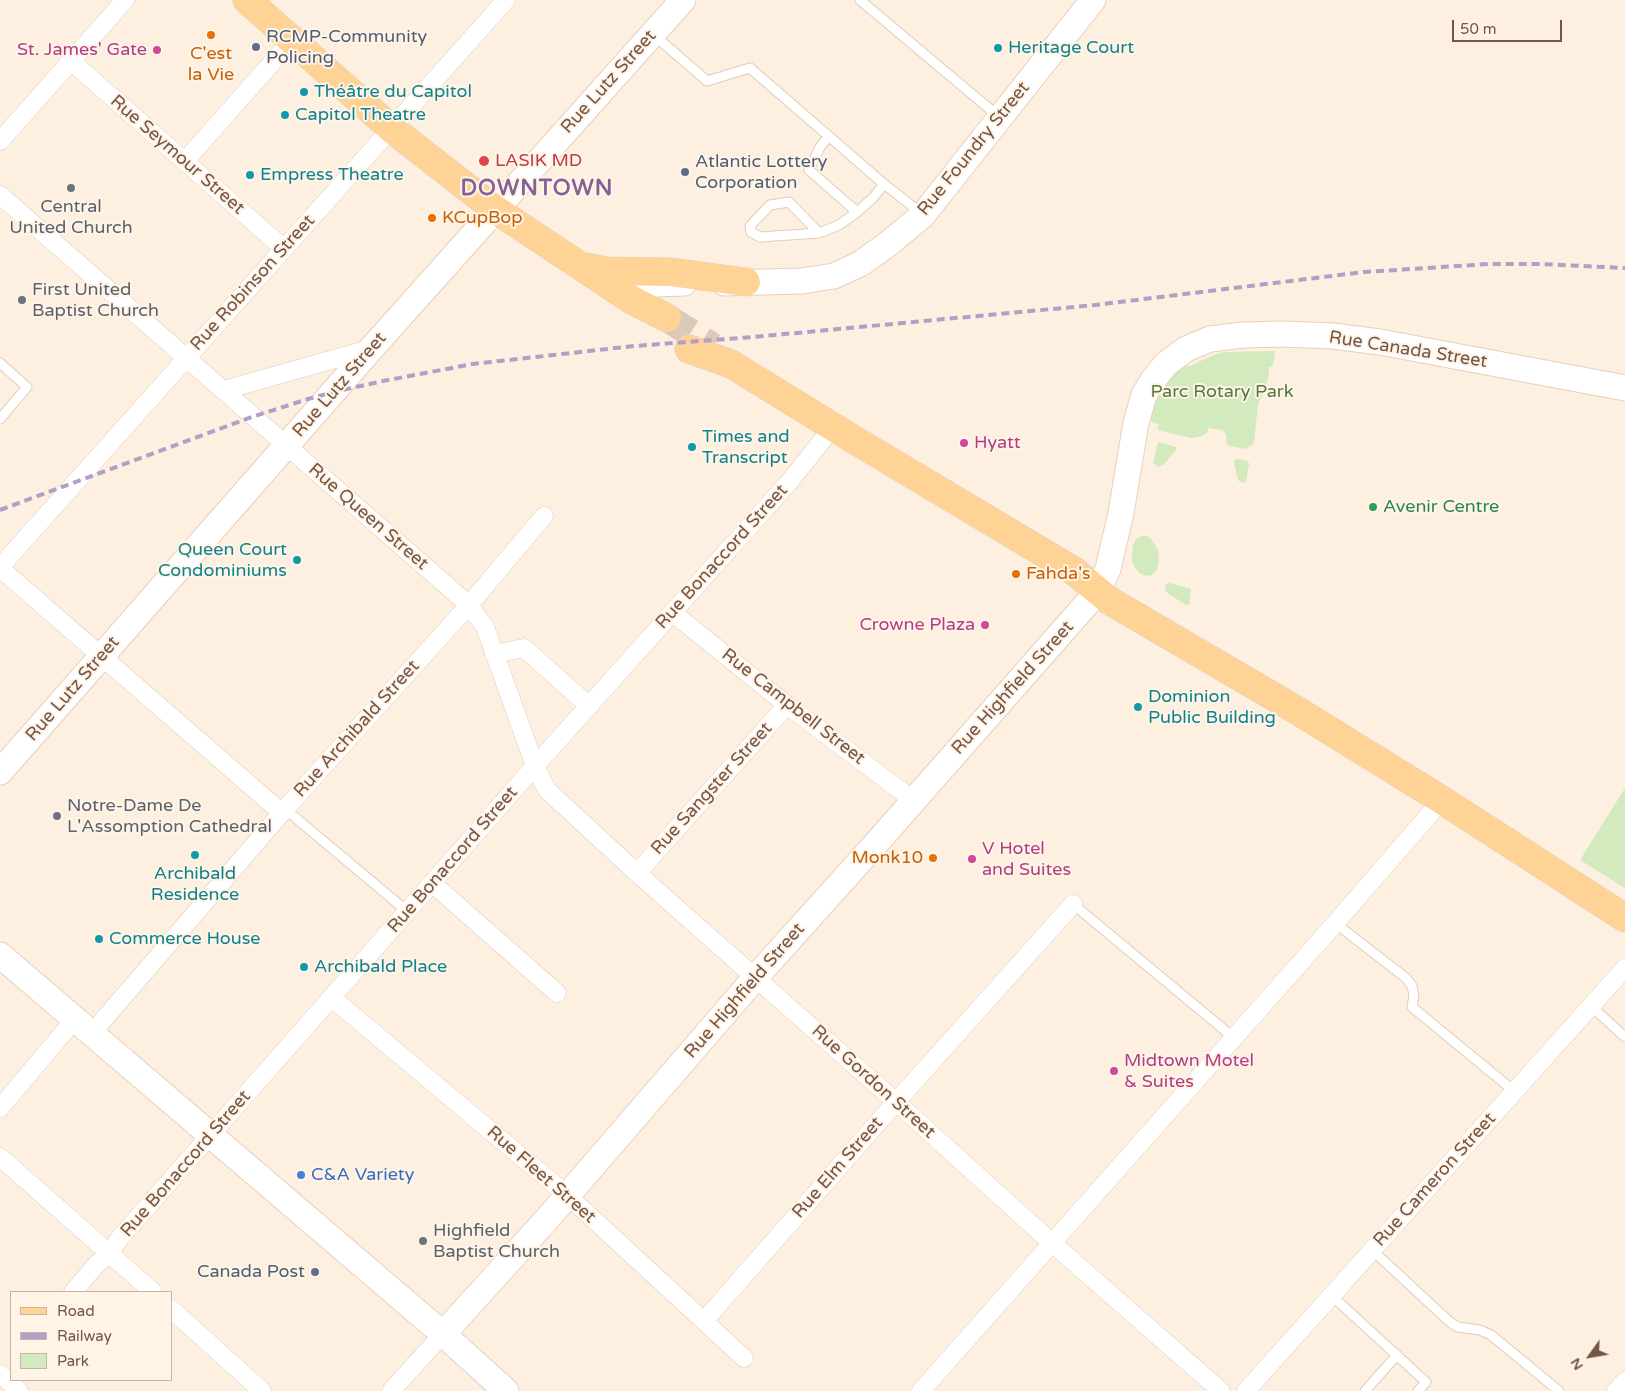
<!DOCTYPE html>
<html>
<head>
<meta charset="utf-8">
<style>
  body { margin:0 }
  #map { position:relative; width:1625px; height:1391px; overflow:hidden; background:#fdf0e0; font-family:"Varela Round",sans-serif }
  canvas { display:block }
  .legend { position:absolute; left:10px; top:1291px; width:162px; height:90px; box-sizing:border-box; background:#fff4e6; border:1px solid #c7b4a6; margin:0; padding:6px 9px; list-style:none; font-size:15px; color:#745547 }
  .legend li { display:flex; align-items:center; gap:10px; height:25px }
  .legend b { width:25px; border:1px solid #c7b4a6 }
  .north { position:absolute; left:1565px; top:1331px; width:50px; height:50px; -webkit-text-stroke:4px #fff4e6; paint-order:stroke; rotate:238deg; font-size:14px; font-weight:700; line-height:20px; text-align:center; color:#745547 }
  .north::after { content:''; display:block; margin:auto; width:18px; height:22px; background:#745547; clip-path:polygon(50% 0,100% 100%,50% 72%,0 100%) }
  .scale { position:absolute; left:1452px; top:20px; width:110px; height:22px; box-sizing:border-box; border:2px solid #745547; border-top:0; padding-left:6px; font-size:15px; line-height:18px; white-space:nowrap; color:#745547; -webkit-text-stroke:4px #fff4e6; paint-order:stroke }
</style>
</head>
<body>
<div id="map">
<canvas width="1625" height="1391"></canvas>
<ul class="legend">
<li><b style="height:6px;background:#fed395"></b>Road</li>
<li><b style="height:6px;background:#b29fc6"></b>Railway</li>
<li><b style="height:14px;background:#d2eabe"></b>Park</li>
</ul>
<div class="north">N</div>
<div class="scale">50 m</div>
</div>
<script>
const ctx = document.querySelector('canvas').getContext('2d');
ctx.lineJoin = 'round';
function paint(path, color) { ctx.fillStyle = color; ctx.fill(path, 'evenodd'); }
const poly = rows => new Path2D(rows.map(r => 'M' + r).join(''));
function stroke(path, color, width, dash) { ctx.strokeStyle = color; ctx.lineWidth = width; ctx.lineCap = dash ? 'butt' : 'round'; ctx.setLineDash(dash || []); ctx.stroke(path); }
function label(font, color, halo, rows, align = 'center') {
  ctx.font = font + ' "Varela Round",sans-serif'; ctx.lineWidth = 4; ctx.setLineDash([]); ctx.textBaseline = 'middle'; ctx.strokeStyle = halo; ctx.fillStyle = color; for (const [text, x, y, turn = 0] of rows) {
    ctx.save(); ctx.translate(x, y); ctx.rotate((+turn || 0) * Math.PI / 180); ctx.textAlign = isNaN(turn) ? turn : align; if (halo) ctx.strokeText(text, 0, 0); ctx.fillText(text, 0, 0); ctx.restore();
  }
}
paint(poly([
  [1275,351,1273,366,1269,367,1269,374,1265,390,1258,404,1254,443,1246,449,1229,446,1226,442,1226,435,1223,430,1208,428,1207,433,1202,436,1191,438,1158,430,1159,424,1153,423,1149,416,1153,400,1180,365,1190,366,1211,356,1224,352],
  [1158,442,1176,447,1176,450,1164,464,1158,467,1153,463],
  [1237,459,1248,461,1249,464,1246,482,1242,483,1238,480,1234,463,1234,460],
  [1142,536,1147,536,1152,540,1158,550,1159,561,1157,570,1152,575,1147,576,1141,574,1136,569,1132,562,1132,554,1133,545,1136,539],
  [1170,583,1191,589,1189,605,1186,605,1166,592,1165,586,1166,584],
  [1625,788,1625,888,1580,860]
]), '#d2eabe');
stroke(poly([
  [667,318,713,347]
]), '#dbc9ba', 28, [28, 14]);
const lane = poly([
  [860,0,998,116],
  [654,35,707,81,750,68,884,184,921,213],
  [829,136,820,147,809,170,857,212],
  [819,233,789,202,770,205,750,226,751,232,760,237,819,233,839,225,857,212,873,198,884,184],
  [0,363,27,387,0,419],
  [285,809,408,912],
  [1073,904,1234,1038],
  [1335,923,1406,978,1412,986,1414,995,1412,1007,1514,1091],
  [1591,1006,1625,1037],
  [1372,1250,1451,1323,1458,1327,1480,1330,1491,1335,1559,1391],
  [1331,1295,1426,1382,1418,1391],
  [1365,1391,1397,1355]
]);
const street = poly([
  [71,61,283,248],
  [0,141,125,0],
  [185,161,292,40],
  [0,195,469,605,485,627,535,766,547,790,637,873,896,1102,1052,1243,1221,1391],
  [224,390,370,349],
  [0,567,506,0],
  [0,568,282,813],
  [673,613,787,705,913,800],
  [494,654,524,648,589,706],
  [637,873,787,705],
  [433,884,557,993],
  [332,998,567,1195,744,1358],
  [92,1033,285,809,469,605,544,516],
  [0,1108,75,1019],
  [0,1157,153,1292],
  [73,1292,96,1265,110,1253,119,1239,535,766,790,481,833,427],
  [171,1309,262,1391],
  [704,1321,896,1102,1073,904],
  [0,1374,19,1391],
  [391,1391,443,1334],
  [921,1391,1332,927,1442,800],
  [1246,1391,1625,968],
  [1616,1391,1625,1381]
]);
const secondary = poly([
  [724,283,802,281,834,276,860,264,888,244,923,215,1093,0],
  [630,299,645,287,656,284,684,283],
  [0,772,371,349,683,0],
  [0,955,443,1334,506,1391],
  [443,1334,548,1218,755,978,880,839,1098,591,1108,569,1121,513,1136,423,1144,395,1153,380,1166,364,1186,349,1210,339,1243,335,1282,334,1333,336,1380,342,1625,388]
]);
const primary = poly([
  [247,0,392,129,496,210,630,299,667,318],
  [586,267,605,271,671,272,746,282],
  [689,349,731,364,848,436,1074,571,1110,601,1293,708,1442,800,1625,918]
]);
stroke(lane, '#e1ccbc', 11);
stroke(street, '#e1ccbc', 19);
stroke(secondary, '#e8cfbb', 27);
stroke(primary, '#dbd3cf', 29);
stroke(lane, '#fff', 9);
stroke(street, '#fff', 18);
stroke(secondary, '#fff', 25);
stroke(primary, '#fed395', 28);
stroke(poly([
  [0,510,252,417,308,399,334,392,383,381,473,364,634,346,753,337,1095,305,1364,272,1489,264,1540,264,1625,268]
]), '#b29fc6', 4, [8, 5]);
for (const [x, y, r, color] of [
  [211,35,5,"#e8710a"],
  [256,47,5,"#5c6f8a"],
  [998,48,5,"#0f9aa8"],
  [157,50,5,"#d1479c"],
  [304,92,5,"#0f9aa8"],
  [285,115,5,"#0f9aa8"],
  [484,161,6,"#e0444e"],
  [685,172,5,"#5c6f8a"],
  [250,175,5,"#0f9aa8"],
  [71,188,5,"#6b7280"],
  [432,218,5,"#e8710a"],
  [22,300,5,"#6b7280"],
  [964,443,5,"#d1479c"],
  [692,447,5,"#0f9aa8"],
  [1373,507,5,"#2e9e5b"],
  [297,560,5,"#0f9aa8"],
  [1016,574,5,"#e8710a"],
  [985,625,5,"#d1479c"],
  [1138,707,5,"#0f9aa8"],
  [57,816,5,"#6b7280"],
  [195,855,5,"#0f9aa8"],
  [933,858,5,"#e8710a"],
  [972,859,5,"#d1479c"],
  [99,939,5,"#0f9aa8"],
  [304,967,5,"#0f9aa8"],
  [1114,1071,5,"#d1479c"],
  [301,1175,5,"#3f7fe0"],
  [423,1241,5,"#6b7280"],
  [315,1272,5,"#5c6f8a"]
]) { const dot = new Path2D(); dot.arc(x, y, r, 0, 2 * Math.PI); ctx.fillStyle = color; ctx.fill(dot); stroke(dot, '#fff4e6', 2); }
label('18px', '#4e5e75', '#fff4e6', [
  ["RCMP-Community",266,37],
  ["Policing",266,58],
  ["Atlantic Lottery",695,162],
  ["Corporation",695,183],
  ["Canada Post",305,1272,"right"]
], 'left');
label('18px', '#0d838f', '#fff4e6', [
  ["Heritage Court",1008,48],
  ["Théâtre du Capitol",314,92],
  ["Capitol Theatre",295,115],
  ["Empress Theatre",260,175],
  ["Times and",702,437],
  ["Transcript",702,458],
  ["Queen Court",287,550,"right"],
  ["Condominiums",287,571,"right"],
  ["Dominion",1148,697],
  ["Public Building",1148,718],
  ["Archibald",195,874,"center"],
  ["Residence",195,895,"center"],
  ["Commerce House",109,939],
  ["Archibald Place",314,967]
], 'left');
label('18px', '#b23c85', '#fff4e6', [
  ["St. James' Gate",147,50,"right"],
  ["Hyatt",974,443],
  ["Crowne Plaza",975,625,"right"],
  ["V Hotel",982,849],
  ["and Suites",982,870],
  ["Midtown Motel",1124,1061],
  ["& Suites",1124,1082]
], 'left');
label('18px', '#c56008', '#fff4e6', [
  ["C'est",211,54,"center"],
  ["la Vie",211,75,"center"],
  ["KCupBop",442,218],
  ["Fahda's",1026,574],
  ["Monk10",923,858,"right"]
], 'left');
label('18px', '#745547', '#fff4e6', [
  ["Rue Lutz Street",609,82,-48],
  ["Rue Foundry Street",974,149,-51],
  ["Rue Seymour Street",177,155,41],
  ["Rue Robinson Street",253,283,-48],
  ["Rue Canada Street",1408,350,9],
  ["Rue Lutz Street",340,385,-49],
  ["Rue Queen Street",368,517,41],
  ["Rue Bonaccord Street",722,557,-48],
  ["Rue Highfield Street",1013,688,-48],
  ["Rue Lutz Street",73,689,-49],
  ["Rue Campbell Street",793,707,38],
  ["Rue Archibald Street",357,729,-48],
  ["Rue Sangster Street",712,789,-48],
  ["Rue Bonaccord Street",453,860,-49],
  ["Rue Highfield Street",745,991,-49],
  ["Rue Gordon Street",873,1082,42],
  ["Rue Bonaccord Street",186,1164,-49],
  ["Rue Elm Street",838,1168,-49],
  ["Rue Fleet Street",541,1175,41],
  ["Rue Cameron Street",1435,1180,-48]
]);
label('18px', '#be3a42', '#fff4e6', [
  ["LASIK MD",495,161]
], 'left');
label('18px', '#5b616d', '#fff4e6', [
  ["Central",71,207,"center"],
  ["United Church",71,228,"center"],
  ["First United",32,290],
  ["Baptist Church",32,311],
  ["Notre-Dame De",67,806],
  ["L'Assomption Cathedral",67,827],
  ["Highfield",433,1231],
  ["Baptist Church",433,1252]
], 'left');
label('18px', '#527a3e', '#fff4e6', [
  ["Parc Rotary Park",1222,392]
]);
label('18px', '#27864d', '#fff4e6', [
  ["Avenir Centre",1383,507]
], 'left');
label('18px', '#366cbe', '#fff4e6', [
  ["C&A Variety",311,1175]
], 'left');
ctx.letterSpacing = '1px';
label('bold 22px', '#846298', '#fff4e6', [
  ["DOWNTOWN",537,189]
]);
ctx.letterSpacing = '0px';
</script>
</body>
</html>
